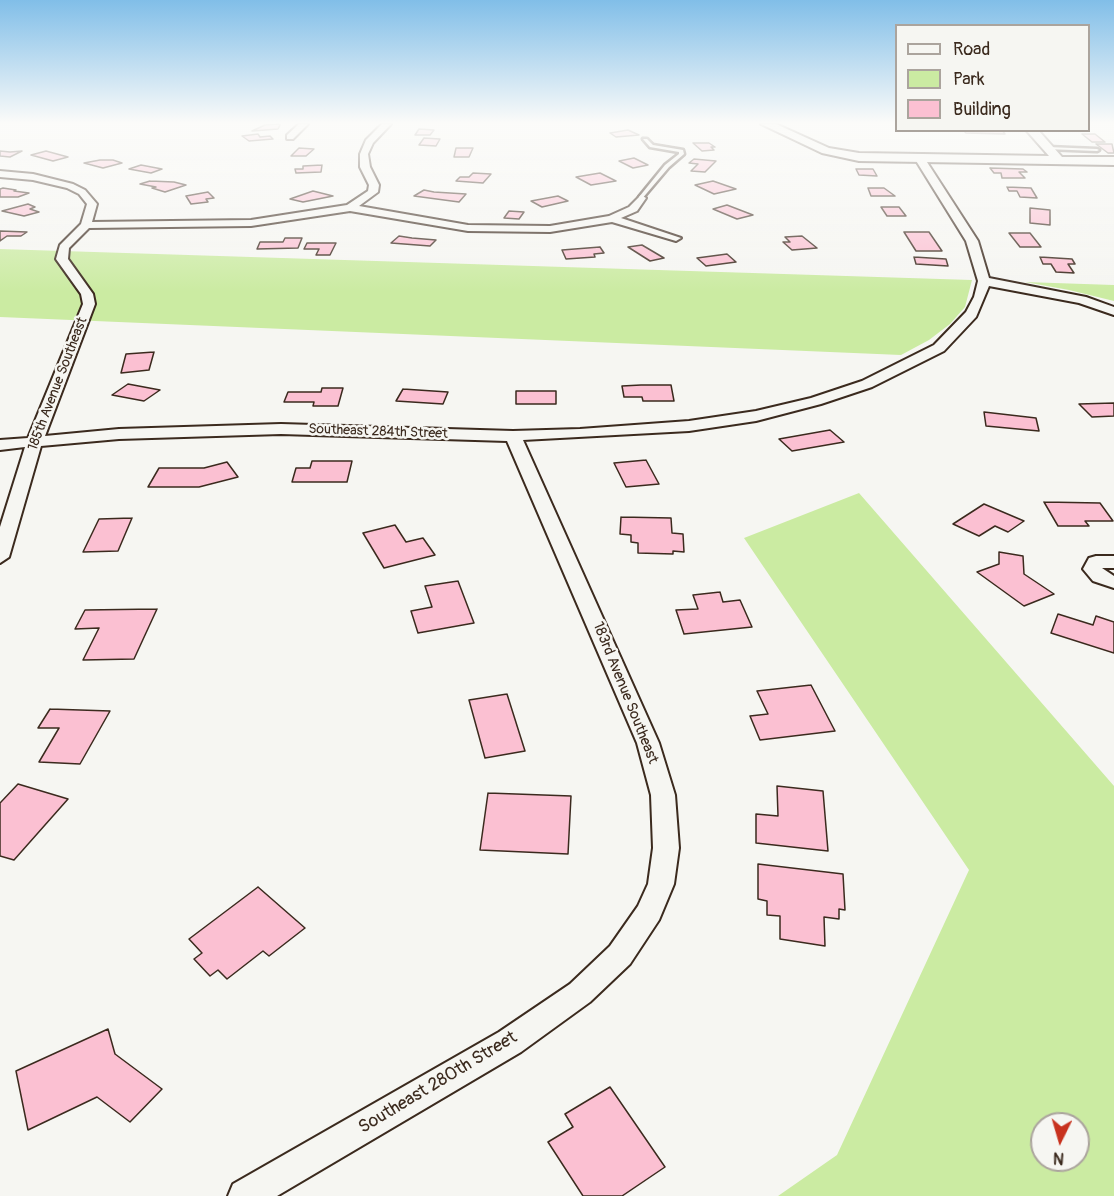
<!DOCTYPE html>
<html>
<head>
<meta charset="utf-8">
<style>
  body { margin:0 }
  #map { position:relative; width:1114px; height:1196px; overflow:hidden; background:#f6f6f2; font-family:Pangolin,sans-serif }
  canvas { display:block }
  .legend { position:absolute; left:895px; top:24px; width:195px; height:108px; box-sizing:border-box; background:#f6f6f2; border:2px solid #aba49d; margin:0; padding:8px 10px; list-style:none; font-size:18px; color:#3b2a1e }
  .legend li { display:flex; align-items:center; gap:12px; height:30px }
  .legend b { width:30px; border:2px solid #aba49d }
  .north { position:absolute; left:1030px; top:1112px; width:60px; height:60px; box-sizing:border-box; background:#f6f6f2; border:2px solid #aba49d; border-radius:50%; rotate:185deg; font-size:16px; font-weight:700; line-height:24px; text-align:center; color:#3b2a1e }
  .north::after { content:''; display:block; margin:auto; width:21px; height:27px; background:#c8321e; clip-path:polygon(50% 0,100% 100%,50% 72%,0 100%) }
</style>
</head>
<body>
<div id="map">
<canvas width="1114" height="1196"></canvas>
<ul class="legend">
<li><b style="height:8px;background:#f6f6f2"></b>Road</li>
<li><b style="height:16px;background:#cbeba2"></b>Park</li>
<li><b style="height:16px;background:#fbc0d2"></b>Building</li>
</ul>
<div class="north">N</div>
</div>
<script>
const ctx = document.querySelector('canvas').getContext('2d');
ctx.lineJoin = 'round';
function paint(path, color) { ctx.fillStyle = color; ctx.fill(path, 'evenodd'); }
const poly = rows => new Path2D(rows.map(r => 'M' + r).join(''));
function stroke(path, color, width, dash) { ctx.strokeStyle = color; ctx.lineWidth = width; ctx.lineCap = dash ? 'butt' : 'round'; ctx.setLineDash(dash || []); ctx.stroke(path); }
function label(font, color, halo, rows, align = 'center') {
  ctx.font = font + ' Pangolin,sans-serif'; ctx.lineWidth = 5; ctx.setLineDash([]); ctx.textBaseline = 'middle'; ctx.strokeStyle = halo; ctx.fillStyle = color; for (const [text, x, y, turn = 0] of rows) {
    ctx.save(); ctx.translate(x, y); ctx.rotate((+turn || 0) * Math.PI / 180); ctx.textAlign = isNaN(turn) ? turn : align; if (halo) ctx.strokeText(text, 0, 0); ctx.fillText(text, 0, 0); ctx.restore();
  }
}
paint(poly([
  [0,249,972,280,965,307,950,324,929,340,901,355,0,317],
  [1025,282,1114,285,1114,301,1069,290],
  [859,493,1114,786,1114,1196,778,1196,837,1155,969,870,744,538],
  [1042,1124,1078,1124,1078,1160,1042,1160]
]), '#cbeba2');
const building = poly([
  [265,125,278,124,280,125,278,129,252,131,265,125],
  [419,129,434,130,430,135,415,135,419,129],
  [628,130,639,135,616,137,610,133,628,130],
  [963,130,1002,130,1005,134,966,133,963,130],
  [258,134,260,137,270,136,273,139,249,141,242,136,258,134],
  [1082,134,1095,134,1105,142,1092,142,1082,134],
  [424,138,440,139,436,146,419,145,424,138],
  [693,143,709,143,715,147,711,147,714,150,702,151,693,143],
  [1096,144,1112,144,1114,153,1108,153,1096,144],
  [299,148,314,149,306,156,291,156,299,148],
  [456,148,473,148,469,157,454,157,456,148],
  [0,151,10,152,22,151,10,157,0,156,0,151],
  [46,151,68,157,53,161,31,155,46,151],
  [634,158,648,165,633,168,619,161,634,158],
  [694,159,716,161,705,172,691,171,698,164,689,163,694,159],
  [100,160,113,160,122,163,103,168,84,163,100,160],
  [141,165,162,169,151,173,129,169,141,165],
  [322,165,321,172,296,173,295,169,303,169,303,166,322,165],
  [990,168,1023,169,1027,172,1019,172,1025,178,1002,178,1001,173,994,173,990,168],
  [856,169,873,169,877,176,859,175,856,169],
  [473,173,491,174,483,183,456,181,460,177,469,177,473,173],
  [600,173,616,181,591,185,576,177,600,173],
  [150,181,174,182,186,185,165,192,152,188,156,187,140,184,150,181],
  [713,181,736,189,714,194,695,185,713,181],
  [1007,187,1031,188,1037,198,1020,197,1017,191,1009,191,1007,187],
  [3,188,16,190,14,191,29,193,18,197,0,197,0,189,3,188],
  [868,188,884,188,895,196,871,196,868,188],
  [424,190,434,192,466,194,459,202,414,196,424,190],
  [313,191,333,196,303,202,290,199,313,191],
  [208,192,214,198,206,199,208,202,191,204,186,196,208,192],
  [558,196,568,201,542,207,531,201,558,196],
  [28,204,35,207,30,209,39,212,24,216,2,211,28,204],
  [727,205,753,215,737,219,713,209,727,205],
  [881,207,899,207,906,216,887,216,881,207],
  [1030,208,1050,210,1050,225,1030,223,1030,208],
  [509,211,524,212,519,219,504,218,509,211],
  [0,231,27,232,21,236,7,236,0,241,0,231],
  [904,232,929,232,942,251,916,251,904,232],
  [1009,233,1030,233,1041,247,1020,247,1009,233],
  [399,236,412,238,436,240,430,246,391,243,399,236],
  [802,236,817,248,792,250,783,242,790,242,785,237,802,236],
  [285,238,302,238,298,248,257,249,260,242,283,242,285,238],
  [307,243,336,243,330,255,316,255,319,249,304,249,307,243],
  [642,245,664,258,650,261,628,247,642,245],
  [600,247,604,253,594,254,595,257,566,259,562,250,600,247],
  [727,254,736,262,706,266,697,258,727,254],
  [914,257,946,259,948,266,916,264,914,257],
  [1040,257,1072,259,1075,264,1068,264,1074,273,1056,272,1051,264,1043,264,1040,257],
  [154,352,149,370,121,373,126,354,154,352],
  [128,384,160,390,144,401,112,395,128,384],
  [641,385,671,385,674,401,643,401,642,397,624,397,622,386,641,385],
  [322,388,343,388,338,406,313,406,314,402,284,402,288,392,321,392,322,388],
  [403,389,448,392,443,404,396,401,403,389],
  [516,391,556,391,556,404,516,404,516,391],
  [1114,403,1114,416,1092,417,1079,404,1114,403],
  [984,412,1036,418,1039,431,986,426,984,412],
  [830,430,844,442,792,451,779,439,830,430],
  [646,460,659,484,626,487,614,463,646,460],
  [312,461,352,461,347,482,292,482,296,468,310,468,312,461],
  [227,462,238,477,199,487,148,487,159,468,204,468,227,462],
  [1044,502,1100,503,1113,521,1085,521,1089,526,1058,526,1044,502],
  [984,504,1024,521,1008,532,995,526,979,536,953,524,984,504],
  [621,517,671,518,672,533,683,534,684,552,673,551,673,554,638,553,638,543,631,542,631,535,620,534,621,517],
  [132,518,118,551,83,552,99,519,132,518],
  [395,525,406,542,423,538,435,555,384,568,363,533,395,525],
  [999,552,1023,556,1024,574,1054,594,1024,606,977,572,999,564,999,552],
  [458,581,474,623,418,633,411,611,432,607,425,586,458,581],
  [720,592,723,602,740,600,752,627,684,634,676,610,698,609,693,595,720,592],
  [157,609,134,659,83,660,99,628,75,629,85,610,157,609],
  [1058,614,1093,625,1096,616,1114,622,1114,653,1051,633,1058,614],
  [811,685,835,731,760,740,750,716,768,714,757,691,811,685],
  [507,694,525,751,485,758,469,700,507,694],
  [50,709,110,711,80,764,39,762,59,728,38,728,50,709],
  [18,784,68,799,14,860,0,856,0,803,18,784],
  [777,786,823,791,828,851,756,843,756,814,778,816,777,786],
  [488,793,571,796,568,854,480,850,488,793],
  [758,864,843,874,845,910,839,909,839,919,824,917,825,946,780,939,780,916,767,915,767,901,758,899,758,864],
  [258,887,305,928,269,956,263,951,227,979,218,970,210,976,194,959,202,953,189,939,258,887],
  [108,1029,115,1054,162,1089,130,1122,97,1097,28,1130,16,1071,108,1029],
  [610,1087,665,1167,622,1196,583,1196,548,1142,573,1127,565,1114,610,1087]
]);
paint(building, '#fbc0d2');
stroke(building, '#3b2a1e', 1.5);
const service = poly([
  [643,139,647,139,653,145,683,150,684,154,669,167,641,200,639,197,665,165,679,154,679,152,650,147,643,139],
  [1048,147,1097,149,1099,150,1097,151,1046,149,1048,147]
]);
const minor = poly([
  [299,124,308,124,293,139,287,139,287,135,299,124],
  [382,124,391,124,373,143,368,154,370,167,379,185,378,192,359,206,468,225,550,226,609,216,629,207,641,195,646,198,637,211,621,218,681,238,676,241,612,222,550,232,468,231,350,211,251,226,89,228,69,248,68,259,93,294,95,304,45,436,119,429,281,424,513,431,580,429,689,421,756,411,811,398,862,381,934,345,966,312,974,297,978,281,966,241,915,159,920,156,925,159,978,241,989,278,1086,297,1114,307,1114,315,1079,303,989,286,976,317,944,351,872,387,821,404,756,421,689,431,523,440,659,743,675,795,679,848,674,884,659,920,630,964,590,1002,521,1052,277,1196,228,1196,233,1184,499,1032,570,984,610,946,638,906,648,884,653,848,651,795,637,743,507,441,281,434,119,439,41,446,9,557,0,563,0,527,25,447,0,450,0,440,28,438,83,304,81,294,56,259,60,245,81,224,87,204,79,194,67,188,33,180,0,177,0,171,33,174,73,184,85,190,97,204,92,222,251,220,347,205,368,191,369,185,360,167,360,154,366,140,382,124],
  [1096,556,1114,556,1114,568,1102,568,1114,576,1114,588,1093,581,1083,569,1089,558,1096,556]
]);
const tertiary = poly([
  [761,124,776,124,829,148,859,153,1049,156,1026,130,1038,130,1062,157,1114,157,1114,165,859,161,822,153,761,124]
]);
stroke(service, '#3b2a1e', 5);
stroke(minor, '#3b2a1e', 4);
stroke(tertiary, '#3b2a1e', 4);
paint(service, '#f6f6f2');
paint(minor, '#f6f6f2');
paint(tertiary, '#f6f6f2');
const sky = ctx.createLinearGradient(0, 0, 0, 292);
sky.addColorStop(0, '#81bee8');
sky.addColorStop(0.42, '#fbfbf9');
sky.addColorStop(1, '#fbfbf900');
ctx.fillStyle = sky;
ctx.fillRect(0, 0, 1114, 292);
label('14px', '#3b2a1e', '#f6f6f2', [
  ["185th Avenue Southeast",58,384,-69],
  ["Southeast 284th Street",378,432,2]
]);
label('15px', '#3b2a1e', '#f6f6f2', [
  ["183rd Avenue Southeast",625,693,68]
]);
label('18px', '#3b2a1e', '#f6f6f2', [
  ["Southeast 280th Street",438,1083,-31]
]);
</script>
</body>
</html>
